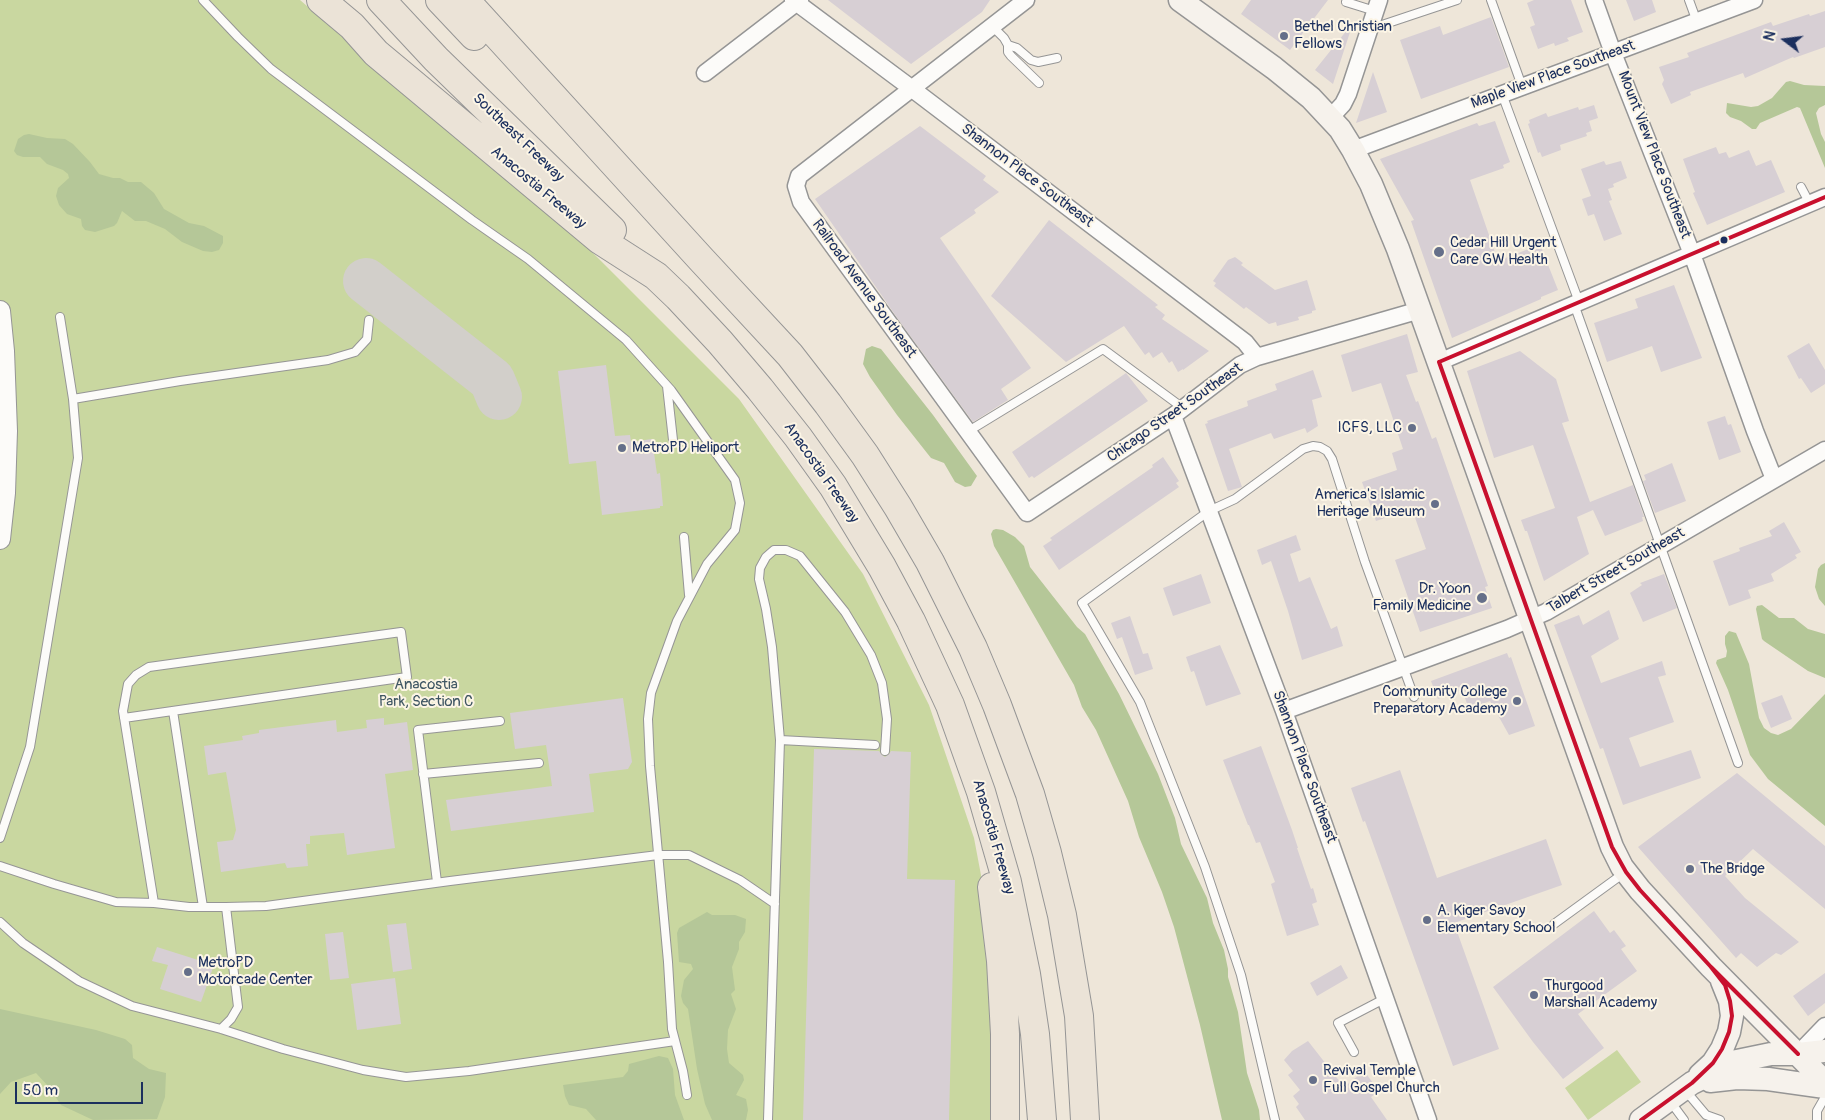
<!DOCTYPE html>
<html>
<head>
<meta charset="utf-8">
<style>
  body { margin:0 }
  #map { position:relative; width:1825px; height:1120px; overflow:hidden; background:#eee6d9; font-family:Pangolin,sans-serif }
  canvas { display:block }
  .north { position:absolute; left:1760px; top:15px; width:50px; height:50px; -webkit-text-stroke:4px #fcf5e5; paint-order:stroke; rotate:285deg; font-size:14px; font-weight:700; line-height:20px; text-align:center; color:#1b2f5e }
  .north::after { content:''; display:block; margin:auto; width:18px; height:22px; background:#1b2f5e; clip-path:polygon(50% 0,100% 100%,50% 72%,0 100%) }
  .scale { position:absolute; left:15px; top:1082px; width:128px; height:22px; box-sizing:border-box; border:2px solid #1b2f5e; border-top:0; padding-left:6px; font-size:15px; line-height:18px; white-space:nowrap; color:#1b2f5e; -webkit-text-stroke:4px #fcf5e5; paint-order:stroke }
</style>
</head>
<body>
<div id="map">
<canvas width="1825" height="1120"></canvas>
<div class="north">N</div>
<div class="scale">50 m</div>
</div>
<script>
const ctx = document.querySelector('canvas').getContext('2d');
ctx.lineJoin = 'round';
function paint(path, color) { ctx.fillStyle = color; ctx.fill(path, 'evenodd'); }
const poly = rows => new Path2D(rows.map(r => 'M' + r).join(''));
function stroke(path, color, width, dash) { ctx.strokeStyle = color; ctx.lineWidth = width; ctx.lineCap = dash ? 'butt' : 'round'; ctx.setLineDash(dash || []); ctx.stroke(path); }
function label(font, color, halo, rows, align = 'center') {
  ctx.font = font + ' Pangolin,sans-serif'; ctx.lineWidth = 4; ctx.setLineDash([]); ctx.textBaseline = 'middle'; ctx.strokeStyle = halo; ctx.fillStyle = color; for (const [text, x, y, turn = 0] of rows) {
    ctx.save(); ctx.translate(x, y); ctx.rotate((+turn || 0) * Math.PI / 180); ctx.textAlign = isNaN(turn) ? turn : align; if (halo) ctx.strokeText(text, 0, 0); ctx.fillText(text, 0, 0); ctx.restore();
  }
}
paint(poly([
  [0,0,300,0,578,238,739,399,863,574,929,705,974,838,1004,997,1005,1120,0,1120],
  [1617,1050,1641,1082,1588,1120,1565,1088]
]), '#c9d7a0');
paint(poly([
  [1790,81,1804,85,1825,86,1825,105,1819,108,1816,113,1821,134,1825,142,1825,168,1800,108,1797,107,1760,123,1756,129,1752,129,1741,121,1730,117,1726,113,1727,103,1751,107,1758,106,1772,98,1786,82],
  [29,134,47,138,65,139,73,144,90,162,99,174,113,178,120,178,128,182,141,182,154,193,164,209,189,223,204,226,223,236,223,243,219,250,212,252,203,251,182,242,165,229,146,221,135,221,122,211,117,223,114,226,95,232,85,230,82,226,81,219,67,214,59,205,56,196,58,188,69,178,68,174,63,170,47,164,40,157,23,157,17,155,14,151,18,139,24,135],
  [872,346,881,349,933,415,977,476,971,486,965,487,955,482,944,463,931,458,927,453,897,415,870,377,863,364,866,349],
  [996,529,1003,530,1015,537,1024,546,1030,567,1077,627,1085,634,1119,694,1158,774,1175,818,1181,844,1207,898,1213,923,1224,950,1228,969,1228,977,1238,1012,1247,1073,1259,1110,1260,1120,1222,1120,1200,1025,1174,927,1162,892,1139,837,1128,801,1096,730,1082,707,1074,685,994,546,991,534,993,530],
  [1825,563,1825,606,1819,599,1815,587,1818,569,1821,565],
  [1762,605,1779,618,1794,618,1808,629,1825,634,1825,678,1808,671,1764,641,1762,639,1756,609,1757,606],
  [1729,631,1736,633,1749,664,1759,718,1764,728,1771,733,1778,735,1791,729,1825,694,1825,826,1768,779,1750,755,1728,690,1716,663,1717,660,1726,657,1727,651,1725,644,1725,636],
  [707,912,712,915,735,915,746,919,745,932,739,942,739,949,732,967,735,990,731,994,736,1009,728,1030,727,1049,729,1063,743,1075,744,1080,736,1095,746,1099,748,1110,746,1120,712,1120,705,1104,697,1069,688,1009,683,1003,681,996,684,980,693,969,691,964,679,962,677,933,679,928],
  [0,1009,96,1030,125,1039,132,1045,133,1058,149,1069,166,1073,165,1097,157,1119,93,1120,61,1105,48,1086,36,1073,11,1082,0,1094],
  [659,1056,668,1058,673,1069,675,1095,684,1120,596,1120,586,1109,569,1105,565,1096,563,1085,623,1077,628,1071,629,1064]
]), '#b5c798');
stroke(poly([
  [366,281,492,380,499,397]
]), '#d2cfca', 46);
paint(poly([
  [828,0,990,0,982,12,911,64],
  [1251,0,1328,0,1290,50,1241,14],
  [1534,0,1571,0,1583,32,1567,38,1569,41,1555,46,1554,43,1538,49,1530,27,1535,25,1527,3],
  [1626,0,1652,0,1656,12,1634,21],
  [1825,11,1825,47,1794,58,1793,57,1745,78,1743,73,1690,92,1691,95,1671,104,1662,84,1664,80,1659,67,1689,57,1687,53,1771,22,1773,26,1809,14,1810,16],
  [1491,17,1509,67,1421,99,1400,40,1440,26,1443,35],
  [1351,25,1352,26,1333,84,1315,70],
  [1373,72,1387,112,1356,123],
  [1594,105,1598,118,1589,121,1592,131,1586,133,1587,136,1560,145,1561,150,1542,157,1540,152,1538,153,1528,124,1530,123,1529,120,1546,113,1548,117,1578,107,1579,110],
  [1495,121,1510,162,1503,165,1504,168,1470,180,1498,261,1531,248,1532,251,1541,247,1558,290,1541,297,1541,299,1452,338,1411,221,1414,220,1380,159,1477,123,1479,126],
  [920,126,986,176,983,180,999,192,974,210,976,213,940,238,1031,368,1001,389,1008,400,973,422,898,319,815,199],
  [1716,147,1719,154,1726,152,1729,158,1749,150,1756,166,1771,160,1785,192,1707,225,1693,193,1695,192,1683,159],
  [1604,161,1606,165,1621,161,1627,178,1613,184,1614,187,1608,189,1612,200,1609,201,1622,234,1604,241,1594,214,1588,216,1582,199,1591,196,1581,169],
  [1049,220,1158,305,1155,307,1165,315,1162,319,1209,351,1183,370,1183,369,1178,372,1172,361,1169,363,1162,352,1153,358,1149,352,1145,355,1124,326,1066,362,991,296],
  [1235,257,1243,263,1241,265,1275,290,1307,280,1316,310,1312,311,1312,313,1298,317,1299,320,1277,326,1276,322,1269,324,1246,307,1244,309,1214,286,1216,283,1213,281,1228,260],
  [1674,285,1702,358,1661,372,1652,346,1607,362,1594,323,1638,308,1635,299],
  [1407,334,1418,372,1406,375,1416,402,1418,401,1432,439,1436,437,1488,586,1485,587,1492,608,1420,632,1395,560,1426,549,1412,509,1376,521,1362,482,1397,470,1392,453,1403,449,1381,383,1352,392,1341,355],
  [1809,343,1825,370,1825,384,1811,393,1801,378,1799,379,1787,356],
  [1520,351,1556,379,1569,421,1562,423,1590,502,1633,485,1644,517,1642,517,1643,521,1605,536,1593,510,1577,517,1589,554,1544,581,1527,531,1525,531,1521,520,1555,508,1533,445,1494,458,1467,371],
  [606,365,615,436,630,435,631,442,652,439,657,474,660,473,663,506,660,506,660,508,602,515,596,461,569,464,558,371],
  [1313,370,1322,397,1312,400,1318,426,1307,433,1305,428,1274,439,1271,433,1229,449,1242,487,1228,491,1205,424,1208,423,1207,421,1248,406,1247,401,1277,390,1275,384],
  [1126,373,1148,401,1034,478,1032,476,1029,478,1012,452],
  [1725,416,1728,425,1731,424,1741,452,1719,460,1707,422],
  [1163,457,1179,481,1176,483,1179,487,1059,570,1043,546,1052,540,1050,538,1153,467,1152,465],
  [1672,463,1686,501,1655,513,1643,481,1646,480,1644,475],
  [1784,522,1801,552,1795,555,1797,558,1771,574,1774,581,1748,590,1751,598,1729,606,1713,561,1740,551,1739,548,1772,536,1769,531],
  [1296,535,1301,550,1290,554,1299,582,1310,577,1331,629,1337,626,1343,646,1302,660,1288,611,1271,561,1262,565,1257,550],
  [1201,574,1211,603,1173,616,1163,588],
  [1664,574,1677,608,1643,622,1630,593,1642,585,1640,583],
  [1609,610,1619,639,1591,656,1601,683,1662,661,1666,675,1658,677,1674,722,1629,738,1640,767,1691,750,1701,778,1623,805,1603,748,1600,749,1554,625,1579,615,1583,625],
  [1130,616,1143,654,1148,653,1153,669,1135,675,1122,637,1117,639,1111,623],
  [1220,645,1241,694,1206,706,1194,671,1191,672,1186,657],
  [1507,653,1509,658,1511,657,1535,726,1509,735,1490,701,1469,709,1462,690,1438,699,1431,681],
  [1782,695,1792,719,1771,728,1761,703],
  [623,698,632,762,628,769,589,774,594,812,451,831,446,800,552,786,546,745,515,749,510,713],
  [384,718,384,725,407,722,413,770,385,774,395,848,347,855,344,833,310,836,310,844,306,844,308,866,287,868,285,863,221,872,217,842,233,840,236,830,226,772,208,775,204,746,243,740,242,736,259,733,259,730,336,720,337,732,367,728,366,720],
  [1261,746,1292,830,1298,848,1297,848,1311,889,1313,888,1317,902,1312,904,1319,925,1287,936,1271,884,1275,882,1260,842,1256,843,1249,825,1248,825,1223,760],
  [814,749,879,751,882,755,885,757,889,754,891,751,911,752,907,879,955,880,949,1120,803,1120],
  [1400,770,1437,878,1546,839,1562,885,1454,923,1499,1049,1453,1066,1365,821,1363,822,1351,788],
  [1737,773,1825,846,1825,909,1753,849,1725,876,1745,898,1799,942,1781,955,1776,953,1757,967,1741,953,1736,958,1638,847],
  [1594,911,1610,933,1614,930,1626,946,1621,949,1637,971,1578,1014,1604,1048,1563,1079,1533,1042,1493,987],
  [406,923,412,969,393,972,387,925],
  [343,932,349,978,330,980,325,934],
  [157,947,214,965,201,1002,160,989,168,965,152,961],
  [1341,965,1348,978,1317,996,1310,983],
  [1825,973,1825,1003,1808,1016,1793,996],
  [395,978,401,1024,357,1030,351,984],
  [1308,1041,1344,1087,1364,1071,1379,1091,1371,1097,1387,1120,1305,1120,1296,1107,1299,1104,1293,1096,1300,1090,1288,1075,1293,1071,1284,1060,1292,1051]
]), '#d7cfd4');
const service = poly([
  [203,0,238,37,271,69,472,220,528,259,626,340,671,390,735,480,740,503,735,530,707,564,677,621,651,693,648,719,650,766,668,962,672,1029,683,1071,687,1095],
  [1491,0,1522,86],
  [1689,0,1697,22],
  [1346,2,1375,11],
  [992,26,1004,38,1008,45,1008,52,1011,56,1039,83],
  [1370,29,1457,0],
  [1008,45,1017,48,1031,60,1038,62,1057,58],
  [1502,94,1579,302],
  [1801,187,1810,204],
  [1574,304,1738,763],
  [667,386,673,440],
  [73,399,180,381,328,360,355,352,367,339,369,320],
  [967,432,1103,349,1183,408],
  [684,537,689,595],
  [173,711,203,907],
  [124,718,407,677,401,632,149,667,136,675,128,684,123,711,154,903],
  [780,740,875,745],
  [423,774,539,763],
  [0,838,30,747,78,458,73,399,60,317],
  [0,866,54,884,116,902,154,903,189,907,226,907,266,906,450,881,658,855,689,855,740,880,775,904],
  [437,882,418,730,500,721],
  [0,922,23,943,79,981,132,1006,221,1029,283,1049,363,1070,406,1077,469,1071,675,1041],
  [1554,924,1624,873],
  [221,1029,231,1019,238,1007,226,907],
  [1354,1052,1338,1023,1386,998],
  [1685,1090,1706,1115,1720,1120],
  [1670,1101,1684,1120],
  [768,1120,780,740,772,647,766,609,759,579,760,568,766,557,774,550,786,550,800,556,845,612,871,655,882,683,887,719,885,751],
  [1275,1120,1241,975,1205,867,1140,702,1082,603,1209,511,1235,499,1303,449,1313,446,1320,447,1327,451,1332,459,1365,562,1414,697],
  [1817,1120,1817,1111,1825,1097]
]);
const minor = poly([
  [793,0,911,88,1245,342,1257,357],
  [1026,0,799,176,796,186,801,202,1027,513,1173,416,1240,365,1257,357,1420,310],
  [1594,0,1613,53,1692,254,1755,431,1774,479],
  [705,73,800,0],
  [1330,118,1343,104,1348,94,1379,0],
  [1353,150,1754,0],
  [1439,362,1825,197],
  [1173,416,1284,711,1428,1120],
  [1284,711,1507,629,1546,612,1825,450],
  [1798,1054,1825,1026]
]);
const tertiary = poly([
  [0,311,4,351,7,431,5,493,0,539]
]);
const secondary = poly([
  [1180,0,1274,68,1311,98,1340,129,1353,150,1371,184,1398,249,1612,847,1622,867,1640,890,1711,967,1825,1082],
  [1700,1075,1713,1063,1722,1049,1729,1032,1732,1016,1730,1001,1722,981],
  [1710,1081,1737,1078,1768,1079,1825,1087],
  [1641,1120,1692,1083,1737,1061,1771,1054,1798,1054,1825,1051]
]);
const motorway = poly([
  [321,0,352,26,376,53,600,240,656,276,678,297,720,342,760,389,798,437,833,486,882,567,911,621,950,705,981,792,1007,882,1026,974,1035,1034,1042,1120],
  [381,0,436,59,612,230],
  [440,0,474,36],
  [465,0,700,258,790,355,828,404,865,455,898,507,930,562,973,648,997,705,1030,794,1047,853,1062,915,1079,1016,1085,1120],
  [992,887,1001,961,1005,1034,1005,1120]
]);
stroke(service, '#959595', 10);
stroke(minor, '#959595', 19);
stroke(tertiary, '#959595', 22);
stroke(secondary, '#959595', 25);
stroke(motorway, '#959595', 30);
stroke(service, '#fcfbf9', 8);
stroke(minor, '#fcfbf9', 16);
stroke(tertiary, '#fcfbf9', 20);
stroke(secondary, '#f6f2ec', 22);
stroke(motorway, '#ebe3d7', 28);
stroke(poly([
  [1439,362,1612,847,1626,872,1640,890,1711,967,1725,985,1730,1001,1732,1016,1729,1032,1722,1049,1713,1063,1692,1083,1641,1120],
  [1439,362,1825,197],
  [1711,967,1798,1054]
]), '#c8102e', 4);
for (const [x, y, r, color] of [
  [1284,36,5,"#656f89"],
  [1724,240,4.5,"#1b2f5e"],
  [1439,252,6,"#656f89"],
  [1412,428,5,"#656f89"],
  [622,448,5,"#656f89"],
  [1435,504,5,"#656f89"],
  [1482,598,6,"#656f89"],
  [1517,701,5,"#656f89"],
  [1690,869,5,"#656f89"],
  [1427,920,5,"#656f89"],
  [188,972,5,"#656f89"],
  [1534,995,5,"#656f89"],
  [1313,1080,5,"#656f89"]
]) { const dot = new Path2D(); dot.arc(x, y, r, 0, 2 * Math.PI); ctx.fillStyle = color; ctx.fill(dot); stroke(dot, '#fcf5e5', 2); }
label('15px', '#1b2f5e', '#fcf5e5', [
  ["Bethel Christian",1294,27],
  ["Fellows",1294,44],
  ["Cedar Hill Urgent",1450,243],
  ["Care GW Health",1450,260],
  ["ICFS, LLC",1402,428,"right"],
  ["MetroPD Heliport",632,448],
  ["America's Islamic",1425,495,"right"],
  ["Heritage Museum",1425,512,"right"],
  ["Dr. Yoon",1471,589,"right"],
  ["Family Medicine",1471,606,"right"],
  ["Community College",1507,692,"right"],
  ["Preparatory Academy",1507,709,"right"],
  ["The Bridge",1700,869],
  ["A. Kiger Savoy",1437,911],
  ["Elementary School",1437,928],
  ["MetroPD",198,963],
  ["Motorcade Center",198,980],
  ["Thurgood",1544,986],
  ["Marshall Academy",1544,1003],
  ["Revival Temple",1323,1071],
  ["Full Gospel Church",1323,1088]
], 'left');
label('15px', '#1b2f5e', '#fcf5e5', [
  ["Maple View Place Southeast",1553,75,-20],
  ["Southeast Freeway",518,138,44],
  ["Mount View Place Southeast",1654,155,69],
  ["Shannon Place Southeast",1027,176,37],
  ["Anacostia Freeway",538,188,40],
  ["Railroad Avenue Southeast",864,289,54],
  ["Chicago Street Southeast",1175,413,-35],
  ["Anacostia Freeway",821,473,55],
  ["Talbert Street Southeast",1616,571,-30],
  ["Shannon Place Southeast",1304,767,70],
  ["Anacostia Freeway",993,837,74]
]);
label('15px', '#3f5663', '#fcf5e5', [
  ["Anacostia",426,685],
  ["Park, Section C",426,702]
]);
</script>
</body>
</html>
